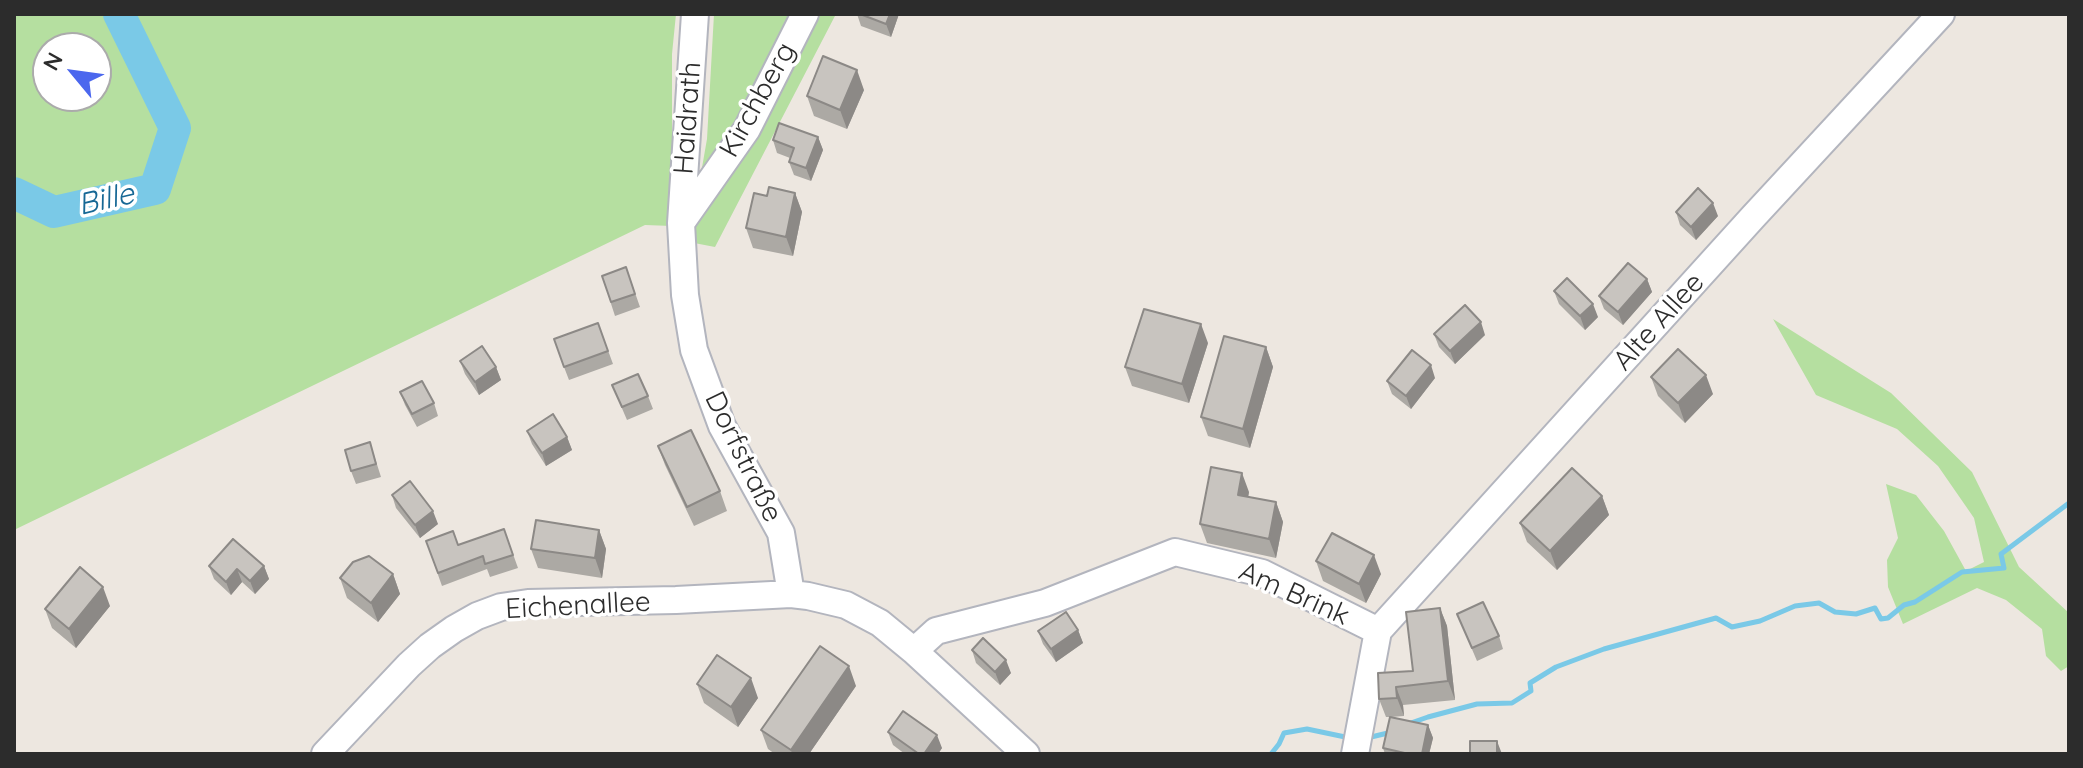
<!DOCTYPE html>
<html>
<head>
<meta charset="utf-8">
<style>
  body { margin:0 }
  #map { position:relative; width:2083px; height:768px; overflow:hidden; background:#ede7e0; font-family:Quicksand,sans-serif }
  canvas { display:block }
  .frame { position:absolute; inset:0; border:16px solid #2c2c2c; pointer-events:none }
  .north { position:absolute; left:32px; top:32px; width:80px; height:80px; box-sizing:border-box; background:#fff; border:2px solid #ababab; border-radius:50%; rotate:299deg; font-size:22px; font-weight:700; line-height:32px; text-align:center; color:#2c2c2c }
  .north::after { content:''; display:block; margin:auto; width:28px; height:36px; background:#4b67ee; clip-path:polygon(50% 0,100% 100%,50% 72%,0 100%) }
</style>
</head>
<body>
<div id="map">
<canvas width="2083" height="768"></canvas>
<div class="frame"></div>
<div class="north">N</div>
</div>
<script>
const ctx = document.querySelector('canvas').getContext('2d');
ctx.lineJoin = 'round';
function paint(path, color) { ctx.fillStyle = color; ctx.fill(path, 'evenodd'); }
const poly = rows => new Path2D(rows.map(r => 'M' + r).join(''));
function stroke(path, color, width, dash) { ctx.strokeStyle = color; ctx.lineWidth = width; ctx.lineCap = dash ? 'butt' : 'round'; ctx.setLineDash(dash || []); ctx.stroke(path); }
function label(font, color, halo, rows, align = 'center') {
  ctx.font = font + ' Quicksand,sans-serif'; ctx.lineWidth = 7; ctx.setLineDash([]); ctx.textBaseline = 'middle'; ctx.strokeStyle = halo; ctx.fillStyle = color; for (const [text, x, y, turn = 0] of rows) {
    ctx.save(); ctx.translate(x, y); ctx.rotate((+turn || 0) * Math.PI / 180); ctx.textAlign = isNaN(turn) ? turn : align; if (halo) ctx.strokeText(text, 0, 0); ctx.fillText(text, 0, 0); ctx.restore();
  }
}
paint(poly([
  [14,14,676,14,672,54,672,226,645,225,14,530],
  [48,48,96,48,96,96,48,96],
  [714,14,836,14,715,247,689,242,707,139],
  [1773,319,1891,393,1972,472,2019,567,2069,613,2069,666,2061,671,2046,656,2042,629,2006,600,1977,588,1903,624,1888,587,1887,560,1898,538,1886,484,1916,495,1944,531,1966,571,1984,562,1974,518,1938,466,1897,429,1816,395]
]), '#b5dfa0');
stroke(poly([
  [1408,724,1428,717,1477,704,1512,703,1531,691,1530,683,1556,667,1604,649,1716,618,1732,627,1760,621,1795,606,1819,603,1835,612,1856,614,1875,608,1881,619,1888,618,1904,605,1915,602,1962,572,2004,568,2001,554,2069,503],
  [1367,738,1392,732],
  [1271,754,1279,744,1284,733,1307,729,1350,738]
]), '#7ac9e7', 5);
stroke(poly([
  [14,193,54,212,155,189,175,128,119,14]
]), '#7ac9e7', 32);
const minor = poly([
  [695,14,681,223,685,295,694,350,722,426,781,533,791,594],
  [681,223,747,129,805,14],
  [1378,631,1753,217,1941,14],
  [914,651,936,631,1045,603,1175,552,1262,573,1378,631],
  [325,754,409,665,430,646,454,629,477,616,501,607,528,603,676,600,791,594,808,596,846,605,880,623,914,651,1026,754],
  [1355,754,1378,631]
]);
stroke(minor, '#b3b5be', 30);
stroke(minor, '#fff', 26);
paint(poly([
  [857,14,899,14,891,37,861,26],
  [864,90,847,129,814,116,807,96],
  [818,137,823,150,811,181,794,175,789,162,790,158,777,153,773,140],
  [795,193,802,212,793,256,753,248,746,228,767,196],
  [1676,212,1718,216,1696,240,1680,225],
  [626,267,640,307,615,316,602,276],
  [1647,279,1652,292,1623,325,1604,309,1599,296],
  [1554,291,1598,317,1585,330,1559,304],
  [598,323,613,364,569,380,564,367],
  [1434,334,1485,335,1455,364,1439,347],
  [1208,343,1189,403,1132,386,1125,367],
  [1266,347,1273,367,1250,448,1208,436,1201,417],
  [460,361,496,367,501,380,479,395,465,374],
  [1651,377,1713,394,1685,423,1658,396],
  [1435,378,1411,409,1392,394,1387,381],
  [612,385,648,396,653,409,627,420],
  [400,392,434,403,438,416,417,427,405,405],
  [527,431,567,437,572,450,546,466,532,444],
  [658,446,720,491,727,511,694,526,665,465],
  [374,455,381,477,356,484,351,471],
  [1249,492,1248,497,1276,502,1283,522,1276,558,1207,543,1200,524],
  [392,495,438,524,420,538,396,508],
  [1602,496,1609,515,1557,570,1527,542,1520,523],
  [504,529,518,568,490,577,487,569,442,586,426,541,458,545],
  [599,530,606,549,602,578,538,568,531,549],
  [1316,561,1381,574,1366,603,1323,581],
  [209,566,264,566,269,579,255,594,242,582,231,595,214,579],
  [393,574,400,594,378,622,347,598,340,578],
  [110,606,76,648,52,628,45,609],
  [1440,608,1447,626,1455,700,1403,705,1404,716,1391,717,1428,725,1433,738,1429,754,1385,754,1383,748,1390,717,1386,717,1379,699,1413,671],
  [1457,614,1499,636,1503,649,1477,661],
  [1078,630,1083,643,1056,662,1043,644,1038,631],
  [972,650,1011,673,1000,685,976,663],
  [697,684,758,698,738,727,704,703],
  [856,686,809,754,775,754,768,749,761,730],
  [888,732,942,748,938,754,905,754,893,745]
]), '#aca9a4');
paint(poly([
  [890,14,899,14,891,37,886,24],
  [857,70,864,90,847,129,840,110],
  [818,137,823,150,811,181,806,168],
  [795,193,802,212,793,256,786,237],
  [1713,203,1718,216,1696,240,1691,227],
  [1647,279,1652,292,1623,325,1618,312],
  [1593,304,1598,317,1585,330,1580,316],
  [1481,322,1485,335,1455,364,1450,351],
  [1201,324,1208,343,1189,403,1182,384],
  [1266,347,1273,367,1250,448,1243,429],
  [1431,365,1435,378,1411,409,1406,396],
  [496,367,501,380,479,395,475,382],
  [1706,375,1713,394,1685,423,1678,403],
  [567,437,572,450,546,466,542,453],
  [1242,473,1249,492,1245,514,1238,495],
  [1602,496,1609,515,1557,570,1550,551],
  [1276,502,1283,522,1276,558,1269,539],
  [433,511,438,524,420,538,415,525],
  [599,530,606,549,602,578,595,558],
  [1374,555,1381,574,1366,603,1359,584],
  [264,566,269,579,255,594,250,581],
  [237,569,242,582,231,595,226,582],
  [393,574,400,594,378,622,371,603],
  [103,587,110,606,76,648,69,629],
  [1440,608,1447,626,1455,700,1448,681],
  [1078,630,1083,643,1056,662,1051,649],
  [1006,660,1011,673,1000,685,995,672],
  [849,666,856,686,809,754,792,754,791,750],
  [751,678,758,698,738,727,731,707],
  [1396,687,1403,705,1404,716,1397,698],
  [1428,725,1433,738,1429,754,1422,754],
  [937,735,942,748,938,754,924,754],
  [1497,741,1502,754,1497,754]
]), '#8c8986');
const building = poly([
  [860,14,890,14,886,24,860,14],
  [823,56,857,70,840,110,807,96,823,56],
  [779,123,818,137,806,168,789,162,794,148,773,140,779,123],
  [769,187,795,193,786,237,746,228,754,193,767,196,769,187],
  [1698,188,1713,203,1691,227,1676,212,1698,188],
  [1628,263,1647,279,1618,312,1599,296,1628,263],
  [626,267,635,294,611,302,602,276,626,267],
  [1567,278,1593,304,1580,316,1554,291,1567,278],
  [1465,305,1481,322,1450,351,1434,334,1465,305],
  [1144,309,1201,324,1182,384,1125,367,1144,309],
  [598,323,608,351,564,367,554,339,598,323],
  [1224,336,1266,347,1243,429,1201,417,1224,336],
  [482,346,496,367,475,382,460,361,482,346],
  [1678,349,1706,375,1678,403,1651,377,1678,349],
  [1412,350,1431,365,1406,396,1387,381,1412,350],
  [638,374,648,396,622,407,612,385,638,374],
  [422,381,434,403,412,414,400,392,422,381],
  [553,414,567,437,542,453,527,431,553,414],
  [691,430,720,491,687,507,658,446,691,430],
  [370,442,376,464,351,471,345,450,370,442],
  [1211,467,1242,473,1238,495,1276,502,1269,539,1200,524,1211,467],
  [1572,468,1602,496,1550,551,1520,523,1572,468],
  [410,481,433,511,415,525,392,495,410,481],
  [536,520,599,530,595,558,531,549,536,520],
  [504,529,513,555,485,564,483,556,438,573,426,541,453,531,458,545,504,529],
  [1332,533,1374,555,1359,584,1316,561,1332,533],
  [233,539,264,566,250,581,237,569,226,582,209,566,233,539],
  [369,556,393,574,371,603,340,578,353,562,369,556],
  [80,567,103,587,69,629,45,609,80,567],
  [1483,602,1499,636,1472,648,1457,614,1483,602],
  [1440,608,1448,681,1396,687,1397,698,1379,699,1378,673,1413,671,1406,612,1440,608],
  [1066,612,1078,630,1051,649,1038,631,1066,612],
  [983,638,1006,660,995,672,972,650,983,638],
  [820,646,849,666,791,750,761,730,820,646],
  [717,655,751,678,731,707,697,684,717,655],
  [903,711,937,735,924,754,919,754,888,732,903,711],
  [1390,717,1428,725,1422,754,1409,754,1383,748,1390,717],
  [1470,741,1497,741,1497,754,1470,754,1470,741]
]);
paint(building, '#c8c4bf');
stroke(building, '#8c8986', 2);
label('28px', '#2c2c2c', '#fff', [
  ["Kirchberg",758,100,-61],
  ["Haidrath",688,118,-86],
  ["Alte Allee",1659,322,-48],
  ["Dorfstraße",743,457,64],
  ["Am Brink",1294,594,24],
  ["Eichenallee",578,606,-3]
]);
label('italic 30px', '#176895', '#fff', [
  ["Bille",106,200,-13]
]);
</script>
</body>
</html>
